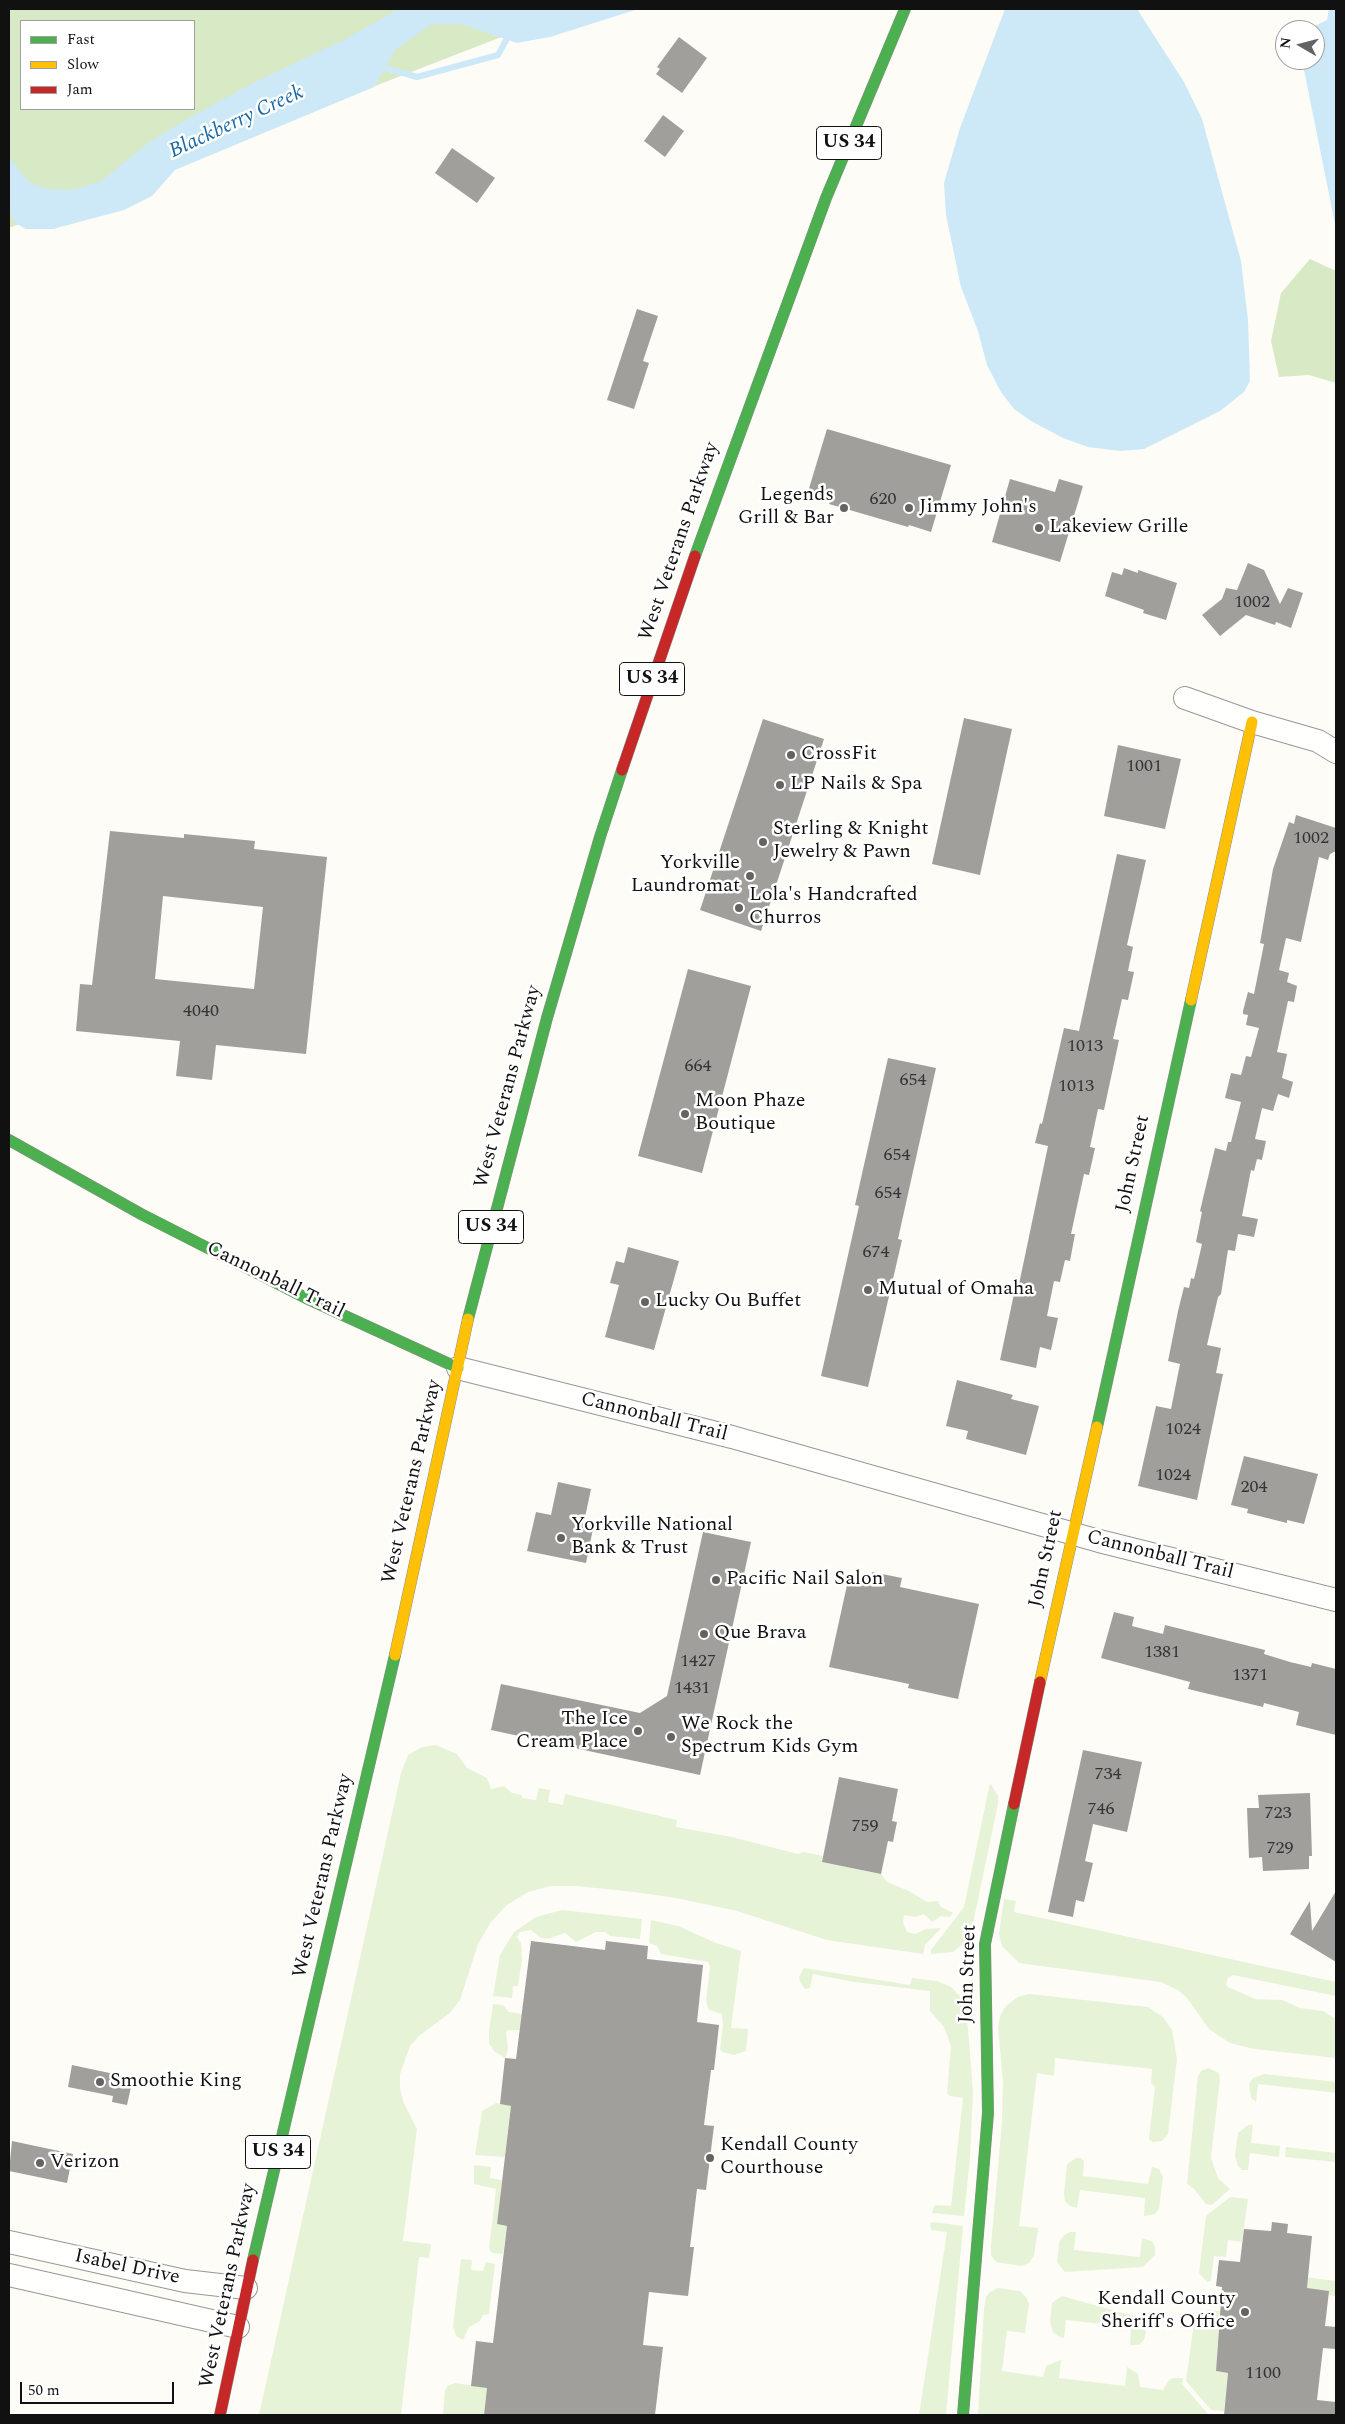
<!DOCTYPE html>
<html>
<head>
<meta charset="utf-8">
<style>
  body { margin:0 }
  #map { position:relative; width:1345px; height:2424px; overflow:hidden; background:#fdfcf7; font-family:Spectral,serif }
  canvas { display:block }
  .frame { position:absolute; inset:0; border:10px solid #111; pointer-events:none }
  .legend { position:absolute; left:20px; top:20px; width:175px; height:90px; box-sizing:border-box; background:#fff; border:1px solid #a0a0a0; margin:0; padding:6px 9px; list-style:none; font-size:15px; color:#111 }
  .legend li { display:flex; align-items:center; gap:10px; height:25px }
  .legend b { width:25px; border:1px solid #a0a0a0 }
  .north { position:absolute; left:1275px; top:20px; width:50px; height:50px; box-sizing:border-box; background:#fff; border:1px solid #a0a0a0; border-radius:50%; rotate:278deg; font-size:14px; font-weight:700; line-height:20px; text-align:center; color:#111 }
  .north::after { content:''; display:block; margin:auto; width:18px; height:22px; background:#646362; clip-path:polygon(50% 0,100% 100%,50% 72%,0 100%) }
  .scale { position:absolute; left:20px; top:2382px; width:154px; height:22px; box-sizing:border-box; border:2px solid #111; border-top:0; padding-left:6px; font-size:15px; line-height:18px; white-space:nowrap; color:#111; -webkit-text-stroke:4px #fff; paint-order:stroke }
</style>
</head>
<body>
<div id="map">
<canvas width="1345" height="2424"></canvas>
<div class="frame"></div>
<ul class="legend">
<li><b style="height:6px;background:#4caf50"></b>Fast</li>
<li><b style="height:6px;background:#ffc107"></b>Slow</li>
<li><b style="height:6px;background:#c62828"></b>Jam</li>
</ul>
<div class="north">N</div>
<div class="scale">50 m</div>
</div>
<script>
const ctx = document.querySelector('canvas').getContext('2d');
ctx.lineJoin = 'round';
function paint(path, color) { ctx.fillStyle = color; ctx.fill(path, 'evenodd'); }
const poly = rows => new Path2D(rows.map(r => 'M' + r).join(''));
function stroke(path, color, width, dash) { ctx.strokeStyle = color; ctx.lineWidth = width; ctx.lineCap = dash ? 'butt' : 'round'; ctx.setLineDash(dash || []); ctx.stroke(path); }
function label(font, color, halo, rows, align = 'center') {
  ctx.font = font + ' Spectral,serif'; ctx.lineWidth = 5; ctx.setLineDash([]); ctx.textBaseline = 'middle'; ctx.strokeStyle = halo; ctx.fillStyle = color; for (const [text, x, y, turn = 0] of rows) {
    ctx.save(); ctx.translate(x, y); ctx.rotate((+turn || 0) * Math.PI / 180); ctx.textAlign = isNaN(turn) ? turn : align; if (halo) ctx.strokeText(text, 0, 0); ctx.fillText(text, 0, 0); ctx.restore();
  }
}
paint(poly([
  [436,1745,457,1754,467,1768,487,1778,491,1789,504,1786,512,1793,522,1795,522,1798,536,1800,539,1788,550,1790,548,1802,563,1805,565,1794,677,1820,676,1827,732,1837,798,1854,803,1852,823,1856,822,1862,881,1874,887,1882,909,1891,927,1902,938,1901,941,1907,953,1913,950,1917,941,1916,932,1922,924,1914,915,1917,904,1915,903,1923,907,1932,915,1934,926,1929,941,1928,925,1945,923,1954,827,1940,737,1911,676,1898,634,1892,577,1886,551,1886,528,1892,507,1905,491,1922,478,1944,460,2000,450,2013,420,2035,410,2046,400,2074,400,2088,403,2101,417,2129,403,2241,431,2244,429,2258,419,2257,401,2415,259,2415,401,1773,408,1755,422,1747],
  [990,1783,998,1796,998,1804,971,1933,963,1944,953,1952,931,1954,931,1950,964,1907],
  [1004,1899,1016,1901,1014,1912,1336,1982,1336,1996,1233,1975,1228,1978,1226,1984,1228,1987,1255,1999,1282,2000,1300,2008,1323,2011,1336,2019,1336,2058,1254,2049,1230,2043,1209,2029,1187,1998,1178,1990,1161,1982,1019,1963,1002,1946,999,1934],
  [562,1910,642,1919,640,1939,610,1936,605,1932,596,1932,576,1942,565,1933,548,1939,541,1938,531,1930,520,1932,517,1937,521,1943,522,1959,518,1986,513,1986,512,1998,493,1996,500,1955,514,1932,536,1917],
  [651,1920,678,1926,716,1943,741,1951,731,2028,748,2029,746,2051,734,2055,722,2052,720,2049,723,2026,722,2014,709,2010,706,2001,710,1966,708,1962,661,1954,657,1946,649,1943],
  [804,1968,910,1985,912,1978,937,1981,951,1987,959,1995,964,2005,968,2028,973,2093,970,2157,964,2216,932,2213,934,2206,937,2205,951,2206,963,2098,950,2096,947,2093,951,2046,944,2027,930,2011,930,1991,854,1982,813,1974,810,1988,805,1989,800,1982,799,1977],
  [1029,1994,1148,2007,1163,2017,1172,2030,1177,2059,1168,2134,1162,2141,1153,2142,1149,2139,1155,2087,1151,2083,1152,2069,1055,2058,1054,2076,1037,2073,1019,2226,1038,2228,1034,2256,1029,2263,1021,2266,996,2262,991,2255,991,2246,1002,2122,1003,2082,998,2026,1001,2014,1006,2006,1018,1997],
  [493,2004,503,2005,509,2012,522,2014,520,2030,509,2030,506,2032,508,2049,505,2058,494,2051,489,2043,489,2032],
  [1208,2068,1219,2073,1220,2079,1211,2158,1218,2178,1230,2189,1212,2205,1206,2204,1194,2189,1187,2184,1198,2076,1201,2071],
  [1264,2074,1336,2082,1336,2093,1258,2084,1256,2102,1251,2098,1249,2084,1253,2078],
  [496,2103,511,2106,505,2157,475,2155,482,2111],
  [1248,2125,1253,2125,1251,2143,1280,2146,1279,2157,1250,2153,1248,2170,1242,2170,1238,2166,1235,2156,1238,2133],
  [1286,2147,1336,2153,1336,2162,1285,2157],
  [1076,2158,1081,2158,1084,2161,1083,2176,1148,2184,1152,2167,1159,2169,1163,2177,1159,2209,1155,2214,1144,2216,1145,2198,1080,2190,1077,2208,1070,2206,1065,2201,1064,2194,1067,2164],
  [474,2165,491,2167,490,2178,502,2180,497,2224,507,2226,503,2254,492,2253,489,2249,496,2189,474,2184],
  [1230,2197,1248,2199,1242,2242,1228,2240,1226,2257,1214,2256,1211,2281,1207,2282,1199,2273,1206,2216],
  [934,2222,963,2226,946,2415,919,2415,947,2232,931,2230,930,2223],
  [1070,2232,1076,2232,1074,2250,1140,2257,1142,2238,1151,2241,1155,2246,1155,2255,1143,2267,1065,2272,1057,2262,1059,2243,1064,2235],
  [461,2259,472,2260,471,2270,483,2271,486,2262,495,2264,489,2314,483,2315,480,2321,469,2327,463,2340,456,2336,453,2326],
  [1305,2277,1336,2281,1336,2296,1328,2295,1328,2291,1304,2288],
  [998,2288,1020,2291,1026,2297,1029,2304,1025,2333,1007,2331,1002,2371,1043,2377,1046,2366,1061,2360,1059,2378,1125,2386,1127,2367,1138,2374,1140,2387,1163,2390,1169,2380,1173,2378,1183,2378,1182,2384,1208,2414,1213,2415,978,2415,984,2308,986,2297,990,2292],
  [1062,2296,1137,2317,1143,2324,1146,2332,1144,2340,1139,2345,1130,2345,1131,2327,1066,2320,1064,2338,1058,2336,1053,2332,1050,2322,1052,2303],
  [1207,2310,1220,2311,1216,2371,1228,2373,1224,2411,1211,2410,1186,2381,1194,2323],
  [455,2383,487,2388,484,2415,443,2415,445,2390,448,2386]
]), '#e7f3d7');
paint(poly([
  [9,9,598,9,571,10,9,228],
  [21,21,194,21,194,109,21,109],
  [1310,259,1336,271,1336,383,1309,375,1279,377,1271,341,1281,293]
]), '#d8eac5');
paint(poly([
  [399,9,638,9,550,37,517,43,461,24,431,24,395,50,374,87,175,170,152,196,124,210,53,229,26,229,15,223,9,209,9,157,29,182,47,189,73,190,100,182,151,141,187,119,261,79,344,40],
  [1005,9,1137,9,1184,82,1202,119,1241,261,1248,320,1250,381,1244,392,1220,411,1144,449,1120,451,1088,447,1063,438,1031,421,1014,409,1001,392,987,365,978,331,961,287,946,215,944,183,960,128],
  [1329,9,1336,9,1336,229,1302,60,1315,60,1315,30,1307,30,1327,20]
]), '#cde8f7');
stroke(poly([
  [378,66,417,77,498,55,510,33]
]), '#cde8f7', 6);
paint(poly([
  [679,37,707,58,682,93,656,74,660,69,657,67],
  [663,115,684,131,665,157,644,141],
  [452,148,495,178,477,203,435,173],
  [637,309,658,316,643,361,649,363,634,409,607,400],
  [827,429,951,465,931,532,909,525,908,527,829,504,830,502,807,495],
  [1010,479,1055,492,1059,479,1083,486,1060,562,992,542],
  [1248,563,1264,570,1280,604,1288,588,1303,593,1291,628,1276,622,1275,625,1269,623,1246,615,1220,636,1202,615,1222,599,1226,588,1237,590],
  [1124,568,1138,573,1138,570,1177,583,1166,620,1143,613,1144,610,1105,596,1112,572,1122,575],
  [964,718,1012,729,980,875,932,864],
  [763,719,824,739,761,931,700,910],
  [1118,745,1181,759,1165,829,1104,816],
  [1296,815,1336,828,1336,851,1330,854,1328,860,1319,857,1301,942,1286,938,1279,970,1289,973,1287,982,1297,986,1294,1002,1288,1001,1277,1052,1287,1054,1282,1078,1293,1082,1289,1098,1278,1094,1273,1111,1262,1108,1255,1139,1266,1141,1262,1160,1257,1159,1254,1171,1251,1170,1242,1216,1258,1219,1254,1237,1238,1234,1235,1251,1228,1250,1221,1294,1218,1297,1207,1345,1221,1348,1216,1373,1223,1374,1197,1500,1138,1486,1156,1406,1171,1409,1180,1364,1168,1361,1178,1311,1184,1287,1189,1288,1191,1278,1194,1279,1202,1244,1196,1242,1202,1212,1200,1211,1215,1148,1226,1151,1228,1142,1231,1142,1241,1102,1225,1098,1231,1073,1241,1075,1246,1056,1251,1057,1259,1028,1246,1025,1248,1015,1243,1014,1243,1011,1248,992,1254,994,1264,944,1260,943,1273,869,1289,822,1294,824],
  [110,831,184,838,184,834,255,841,254,849,327,857,306,1054,216,1045,212,1080,176,1076,180,1041,76,1031,80,984,92,985],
  [163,896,263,907,254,989,155,979],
  [1117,854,1146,860,1127,945,1133,947,1128,971,1134,972,1128,1000,1122,999,1113,1039,1119,1040,1104,1110,1098,1109,1090,1147,1095,1148,1089,1175,1084,1174,1079,1197,1071,1234,1075,1234,1070,1261,1065,1260,1060,1282,1054,1281,1047,1316,1058,1318,1051,1350,1040,1347,1036,1368,1000,1360,1015,1289,1018,1289,1048,1146,1035,1143,1040,1123,1042,1124,1064,1028,1079,1031],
  [688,969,751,986,702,1173,638,1156],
  [888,1058,936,1068,898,1239,902,1240,868,1387,821,1376,859,1206,855,1205],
  [628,1247,679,1261,654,1350,605,1337,619,1285,610,1283,616,1261,624,1263],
  [957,1380,1013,1395,1011,1399,1039,1406,1026,1455,966,1439,968,1431,946,1426],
  [1244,1456,1318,1474,1304,1524,1287,1520,1287,1523,1247,1513,1248,1509,1231,1505],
  [558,1482,591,1489,584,1522,594,1524,586,1563,527,1551,536,1512,551,1515],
  [703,1532,751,1542,700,1775,491,1730,501,1684,640,1713,667,1696],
  [872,1572,902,1578,900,1587,979,1604,958,1699,908,1688,909,1684,829,1667,849,1576,871,1580],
  [1114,1612,1134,1617,1132,1626,1163,1634,1165,1625,1265,1650,1264,1654,1290,1662,1311,1667,1312,1663,1336,1669,1336,1735,1296,1725,1299,1712,1264,1703,1263,1707,1188,1689,1190,1682,1101,1658],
  [1083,1750,1142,1762,1127,1832,1093,1824,1085,1861,1093,1863,1084,1902,1076,1900,1073,1917,1048,1912],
  [839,1777,898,1789,892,1821,897,1822,893,1842,888,1841,881,1874,822,1862],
  [1310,1793,1312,1856,1309,1856,1309,1869,1263,1871,1262,1857,1249,1858,1247,1808,1259,1808,1258,1795],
  [1336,1891,1336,1962,1290,1934,1310,1901,1312,1931],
  [531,1941,605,1950,606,1941,648,1946,647,1959,703,1965,697,2022,719,2025,714,2070,711,2070,704,2125,714,2126,706,2190,697,2189,690,2247,694,2247,688,2296,649,2292,643,2345,663,2347,655,2415,484,2415,487,2388,471,2386,476,2341,493,2343,507,2226,497,2224,511,2106,500,2104,505,2058,516,2059],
  [72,2065,133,2078,127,2105,112,2102,113,2096,68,2087],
  [12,2141,73,2154,67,2183,9,2171],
  [1272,2222,1288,2224,1287,2233,1312,2236,1307,2288,1329,2291,1325,2326,1336,2327,1336,2349,1323,2348,1317,2400,1336,2402,1336,2415,1224,2415,1228,2373,1216,2371,1222,2287,1216,2286,1219,2260,1240,2262,1244,2229,1271,2231]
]), '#a19f9c');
const street = poly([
  [1185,698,1252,722,1318,741,1336,752],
  [458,1368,732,1437,1099,1541,1336,1600],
  [9,2242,185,2281,246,2288],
  [9,2275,238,2327]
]);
const fast = poly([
  [695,556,826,198,905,9],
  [9,1140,141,1214,306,1298,458,1368],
  [468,1319,547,1018,600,837,622,770],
  [1097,1427,1191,1000],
  [253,2260,395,1655],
  [963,2415,988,2113,985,1944,1014,1804]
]);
const slow = poly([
  [1191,1000,1252,722],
  [395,1655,468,1319],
  [1040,1682,1097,1427]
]);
const jam = poly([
  [622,770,695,556],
  [1014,1804,1040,1682],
  [220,2415,253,2260]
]);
stroke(street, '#979795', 24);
stroke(fast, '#8e8d8b', 12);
stroke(slow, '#8e8d8b', 12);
stroke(jam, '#8e8d8b', 12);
stroke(street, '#fffffe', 22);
stroke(fast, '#4caf50', 11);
stroke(slow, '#ffc107', 11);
stroke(jam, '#c62828', 11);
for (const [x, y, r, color] of [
  [844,508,5,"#646362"],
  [909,508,5,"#646362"],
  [1039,528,5,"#646362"],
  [791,755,5,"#646362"],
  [780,785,5,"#646362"],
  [763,842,5,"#646362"],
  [750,876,5,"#646362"],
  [739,908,5,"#646362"],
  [685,1114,5,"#646362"],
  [868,1290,5,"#646362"],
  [645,1302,5,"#646362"],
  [561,1538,5,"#646362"],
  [716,1580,5,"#646362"],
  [704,1634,5,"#646362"],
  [638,1731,5,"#646362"],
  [671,1737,5,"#646362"],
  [100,2082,5,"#646362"],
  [710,2158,5,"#646362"],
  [40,2163,5,"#646362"],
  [1245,2312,5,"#646362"]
]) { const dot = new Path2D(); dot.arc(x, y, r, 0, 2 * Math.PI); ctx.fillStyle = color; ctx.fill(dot); stroke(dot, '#fff', 2); }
label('18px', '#353434', null, [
  ["620",883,500],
  ["1002",1252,603],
  ["1001",1144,767],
  ["1002",1311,839],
  ["4040",201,1012],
  ["1013",1085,1047],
  ["664",698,1067],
  ["654",913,1081],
  ["1013",1076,1087],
  ["654",897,1156],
  ["654",888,1194],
  ["674",876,1253],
  ["1024",1183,1430],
  ["1024",1173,1476],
  ["204",1254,1488],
  ["1381",1162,1653],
  ["1427",698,1662],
  ["1371",1250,1676],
  ["1431",692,1689],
  ["734",1108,1775],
  ["746",1101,1810],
  ["723",1278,1814],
  ["759",865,1827],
  ["729",1280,1849],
  ["1100",1263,2374]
]);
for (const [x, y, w] of [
  [849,143,65],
  [652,679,65],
  [491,1227,65],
  [278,2152,65]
]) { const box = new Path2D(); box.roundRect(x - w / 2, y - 16.5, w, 33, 4); ctx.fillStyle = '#fff'; ctx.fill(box); stroke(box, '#111', 1); }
label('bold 19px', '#111', null, [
  ["US 34",849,143],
  ["US 34",652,679],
  ["US 34",491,1227],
  ["US 34",278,2152]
]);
label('20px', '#111', '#fff', [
  ["Legends",834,496,"right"],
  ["Grill & Bar",834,519,"right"],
  ["Jimmy John's",919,508],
  ["Lakeview Grille",1049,528],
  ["CrossFit",801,755],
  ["LP Nails & Spa",790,785],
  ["Sterling & Knight",773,830],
  ["Jewelry & Pawn",773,853],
  ["Yorkville",740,864,"right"],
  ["Laundromat",740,887,"right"],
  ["Lola's Handcrafted",749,896],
  ["Churros",749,919],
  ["Moon Phaze",695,1102],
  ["Boutique",695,1125],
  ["Mutual of Omaha",878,1290],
  ["Lucky Ou Buffet",655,1302],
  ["Yorkville National",571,1526],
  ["Bank & Trust",571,1549],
  ["Pacific Nail Salon",726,1580],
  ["Que Brava",714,1634],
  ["The Ice",628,1720,"right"],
  ["Cream Place",628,1743,"right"],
  ["We Rock the",681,1725],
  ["Spectrum Kids Gym",681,1748],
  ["Smoothie King",110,2082],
  ["Kendall County",720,2146],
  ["Courthouse",720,2169],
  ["Verizon",50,2163],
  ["Kendall County",1235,2300,"right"],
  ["Sheriff's Office",1235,2323,"right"]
], 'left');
label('20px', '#111', '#fff', [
  ["West Veterans Parkway",680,542,-71],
  ["West Veterans Parkway",509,1087,-75],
  ["John Street",1134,1164,-78],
  ["Cannonball Trail",275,1281,26],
  ["Cannonball Trail",654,1418,14],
  ["West Veterans Parkway",413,1482,-77],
  ["Cannonball Trail",1160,1556,14],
  ["John Street",1047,1559,-78],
  ["West Veterans Parkway",324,1876,-77],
  ["John Street",969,1974,-88],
  ["Isabel Drive",127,2268,12],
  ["West Veterans Parkway",229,2286,-78]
]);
label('italic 21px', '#1768a6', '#fff', [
  ["Blackberry Creek",237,123,-25]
]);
</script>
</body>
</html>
